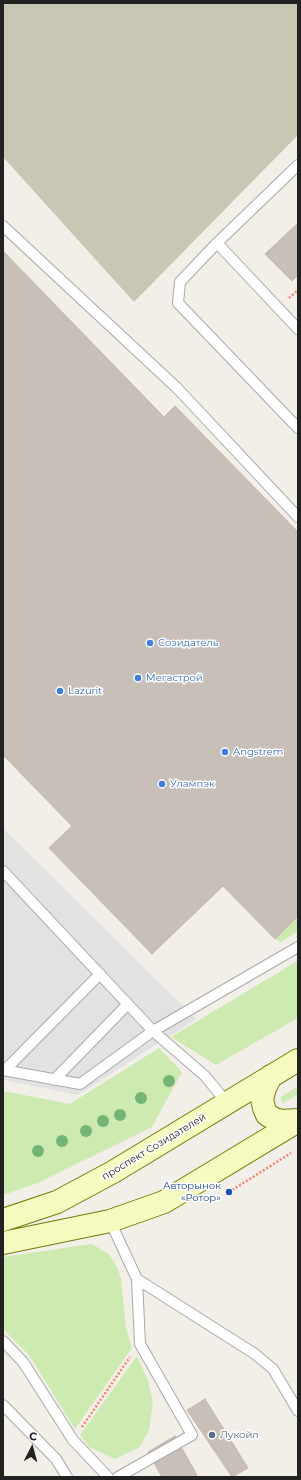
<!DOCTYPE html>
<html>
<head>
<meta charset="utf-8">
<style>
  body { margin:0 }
  #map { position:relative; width:301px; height:1480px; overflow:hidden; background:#f2efe9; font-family:Montserrat,sans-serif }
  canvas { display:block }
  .frame { position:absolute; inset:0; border:4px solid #222; pointer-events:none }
  .north { position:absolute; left:12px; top:1428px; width:40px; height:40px; -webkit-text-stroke:3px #fff; paint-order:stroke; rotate:6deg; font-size:11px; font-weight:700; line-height:16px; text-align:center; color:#222 }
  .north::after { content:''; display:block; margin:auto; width:14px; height:18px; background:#222; clip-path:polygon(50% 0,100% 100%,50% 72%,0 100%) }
</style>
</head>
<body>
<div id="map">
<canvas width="301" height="1480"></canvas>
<div class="frame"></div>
<div class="north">С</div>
</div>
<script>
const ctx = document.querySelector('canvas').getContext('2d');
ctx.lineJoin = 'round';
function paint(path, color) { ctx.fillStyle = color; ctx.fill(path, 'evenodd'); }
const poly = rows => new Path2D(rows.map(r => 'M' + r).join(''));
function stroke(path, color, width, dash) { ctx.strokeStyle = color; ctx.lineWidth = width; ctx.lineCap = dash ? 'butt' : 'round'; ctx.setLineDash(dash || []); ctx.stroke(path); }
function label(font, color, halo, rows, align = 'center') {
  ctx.font = font + ' Montserrat,sans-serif'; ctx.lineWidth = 3; ctx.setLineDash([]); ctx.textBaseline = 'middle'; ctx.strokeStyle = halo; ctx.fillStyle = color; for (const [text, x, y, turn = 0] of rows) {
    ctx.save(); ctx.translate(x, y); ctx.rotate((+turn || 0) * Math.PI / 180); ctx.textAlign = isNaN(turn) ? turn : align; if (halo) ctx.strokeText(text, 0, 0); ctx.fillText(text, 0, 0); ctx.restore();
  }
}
paint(poly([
  [3,3,298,3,298,135,134,302,3,157]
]), '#c7c7b4');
paint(poly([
  [298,916,298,931,280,942,275,939],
  [296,962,298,964,298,1018,216,1065,171,1037],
  [159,1048,182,1072,152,1127,38,1183,3,1195,3,1091,70,1104],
  [298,1086,298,1094,282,1104,281,1097],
  [92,1244,109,1254,118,1269,121,1279,126,1328,132,1348,75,1429,29,1355,3,1329,3,1257],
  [137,1356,148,1381,153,1402,149,1430,140,1447,115,1459,89,1447,80,1435]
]), '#cdebb0');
paint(poly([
  [3,828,196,1019,78,1095,3,1080]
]), '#e2e2e2');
const building = poly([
  [298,223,298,275,292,281,265,254,298,223],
  [3,251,164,417,175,406,298,532,298,916,275,939,223,886,152,954,49,848,72,826,3,755,3,251],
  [205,1399,248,1468,232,1477,187,1410,205,1399],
  [175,1436,197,1475,194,1477,162,1477,148,1452,175,1436]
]);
paint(building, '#c7bfb8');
stroke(building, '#c4b6ab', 1);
const service = poly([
  [3,226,177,388,298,517],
  [217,243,298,165],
  [298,329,217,243,180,282,178,303,298,428],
  [3,871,153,1031,205,1076,227,1103],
  [3,1070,80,1084,153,1031,298,947],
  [5,1070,100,974],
  [54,1080,128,1004],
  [110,1221,137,1279,140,1344,192,1435,118,1477],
  [137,1279,255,1354,273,1369,298,1411],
  [3,1341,23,1362,73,1440,108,1477],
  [3,1405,56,1459,67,1477]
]);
const secondary = poly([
  [271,1076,265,1088,262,1099,264,1108,267,1115,275,1119,282,1121,298,1120],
  [3,1220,57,1202,113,1172,298,1060],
  [3,1243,110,1221,164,1202,298,1121]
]);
stroke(service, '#a9a9a9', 12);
stroke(secondary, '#707d05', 24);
stroke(poly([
  [289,298,298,290],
  [229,1192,291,1153],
  [82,1427,130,1357]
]), '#fa8072', 2.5, [2, 2]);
stroke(service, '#fff', 10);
stroke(secondary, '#f7fabf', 22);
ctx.fillStyle = '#74b475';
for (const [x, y] of [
  [169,1081],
  [141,1098],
  [120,1115],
  [103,1121],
  [86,1131],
  [62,1141],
  [38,1151]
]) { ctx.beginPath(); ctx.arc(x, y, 6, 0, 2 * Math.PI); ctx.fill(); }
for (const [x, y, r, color] of [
  [150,643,4,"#3f7fe0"],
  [138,678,4,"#3f7fe0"],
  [60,691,4,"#3f7fe0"],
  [225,752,4,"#3f7fe0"],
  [162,784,4,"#3f7fe0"],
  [229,1192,4,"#1a4fb4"],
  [212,1435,4,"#5c6f8a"]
]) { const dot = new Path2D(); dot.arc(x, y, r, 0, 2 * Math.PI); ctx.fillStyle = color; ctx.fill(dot); stroke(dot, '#fff', 1.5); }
label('10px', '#366cbe', '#fff', [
  ["Созидатель",158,643],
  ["Мегастрой",146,678],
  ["Lazurit",68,691],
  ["Angstrem",233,752],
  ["Улампэк",170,784]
], 'left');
label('10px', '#222', '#fff', [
  ["проспект Созидателей",154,1147,-31]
]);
label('10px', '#164399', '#fff', [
  ["Авторынок",221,1186],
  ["«Ротор»",221,1198]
], 'right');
label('10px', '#4e5e75', '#fff', [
  ["Лукойл",220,1435]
], 'left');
</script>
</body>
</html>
